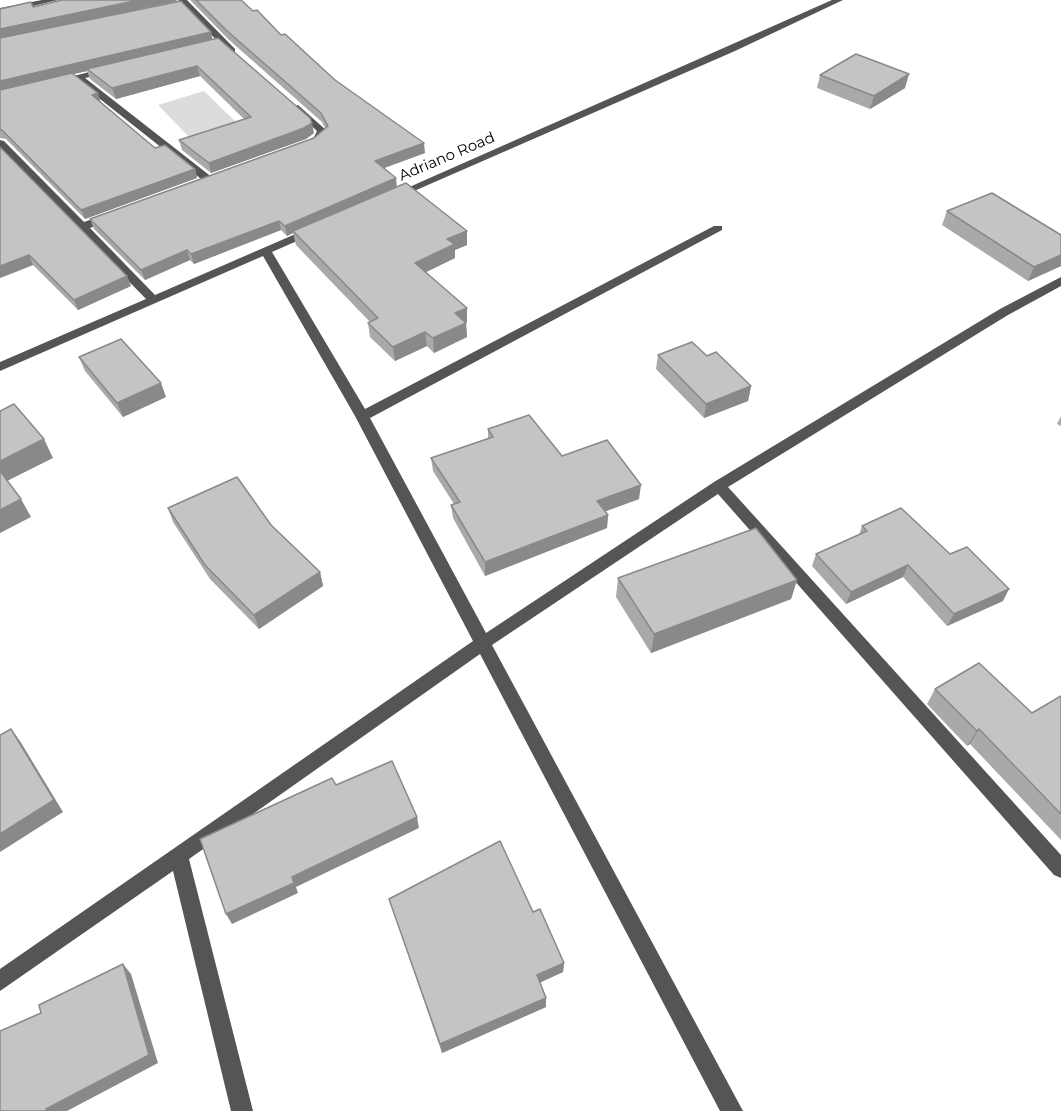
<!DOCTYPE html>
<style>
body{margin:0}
canvas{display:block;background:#fff}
</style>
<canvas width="1061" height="1111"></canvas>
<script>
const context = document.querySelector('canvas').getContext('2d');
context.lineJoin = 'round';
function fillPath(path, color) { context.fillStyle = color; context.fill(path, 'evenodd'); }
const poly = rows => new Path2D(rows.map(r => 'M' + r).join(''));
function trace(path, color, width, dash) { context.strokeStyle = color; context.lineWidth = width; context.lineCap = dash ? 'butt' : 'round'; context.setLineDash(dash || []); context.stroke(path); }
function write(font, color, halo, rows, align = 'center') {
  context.font = font + ' Montserrat,sans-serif'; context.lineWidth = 4.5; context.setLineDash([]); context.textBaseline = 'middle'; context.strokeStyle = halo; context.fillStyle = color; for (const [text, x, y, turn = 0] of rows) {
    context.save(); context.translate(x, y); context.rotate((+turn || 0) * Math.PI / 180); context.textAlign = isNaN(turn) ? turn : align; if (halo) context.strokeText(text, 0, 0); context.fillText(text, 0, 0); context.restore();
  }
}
fillPath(poly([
 [204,91,240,126,193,141,158,105]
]), '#dcdcdc');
fillPath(poly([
 [42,0,58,0,0,14,0,8,42,0],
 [178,0,187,0,235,49,235,53,229,53,178,0],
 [832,0,843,0,735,51,398,198,390,198,389,196,832,0],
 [109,67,112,68,112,72,85,78,213,178,213,182,205,182,76,80,59,84,54,81,109,67],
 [298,105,327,131,322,141,312,146,303,144,314,137,317,131,295,110,295,106,298,105],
 [0,140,4,141,84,222,107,214,115,214,115,218,90,228,155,295,307,229,315,229,315,233,272,252,365,409,714,226,722,226,722,230,370,418,486,633,714,482,1000,309,1061,277,1061,286,1008,315,728,487,1061,855,1061,878,1054,875,718,494,492,645,743,1111,720,1111,480,654,189,859,253,1111,231,1111,173,871,0,991,0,969,473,641,355,416,263,256,0,371,0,362,146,299,0,149,0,140]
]), '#555');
fillPath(poly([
 [62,0,177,0,176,1,211,32,212,40,314,133,306,139,211,173,182,150,179,140,244,119,200,76,116,99,90,79,87,71,73,74,101,103,155,148,195,169,197,178,85,219,6,139,0,138,0,9,33,7],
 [190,0,241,0,253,11,281,35,425,153,384,168,397,187,467,245,455,250,455,258,426,272,467,322,466,323,467,337,434,353,427,346,395,361,370,337,368,323,370,322,296,245,293,233,287,236,281,230,194,264,190,260,145,280,94,229,90,219,314,138,325,128,322,122,228,39],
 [820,75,905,88,870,109,817,88],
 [0,147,127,276,131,286,78,310,33,265,0,278],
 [947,211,1061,235,1061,266,1028,281,942,225],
 [658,355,707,356,751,386,748,401,704,418,656,369],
 [79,357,166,397,123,417,85,371],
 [1061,416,1061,426,1057,424],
 [488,429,562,456,639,499,605,511,608,515,607,528,485,576,453,518,451,505,454,504,433,471,431,458,488,438],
 [168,508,271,525,320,572,323,586,259,629,210,579,173,522],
 [862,526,1003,601,947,626,903,577,846,604,812,566,816,554,859,535],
 [618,578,797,580,791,599,651,653,616,597],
 [935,689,1032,713,1061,696,1061,840,970,744,967,746,927,704],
 [389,899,533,912,564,963,563,972,540,982,546,998,546,1007,442,1053]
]), '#a9a9a9');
fillPath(poly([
 [139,0,177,0,176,1,0,39,0,29],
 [211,32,213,41,87,69,87,71,0,91,0,81],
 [197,66,200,76,116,99,112,88],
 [909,74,905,88,870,109,874,96],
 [98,93,101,103,92,95],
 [312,123,314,133,306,139,211,173,209,163],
 [424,143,425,153,376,171,375,161],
 [195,169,197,178,85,219,81,210],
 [396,178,397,188,293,231,293,233,287,236,285,226],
 [279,221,281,230,194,264,191,254],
 [467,231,467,245,455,250,455,258,416,277,415,263,447,239],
 [187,250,190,260,145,280,141,270],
 [29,255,33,265,0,278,0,266],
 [1061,255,1061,266,1028,281,1034,267],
 [127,276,131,286,78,310,74,300],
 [467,308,467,322,456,328,455,313],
 [466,323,467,337,434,353,433,338],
 [425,332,427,346,395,361,393,347],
 [161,383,166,397,123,417,117,403],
 [751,386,748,401,704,418,706,404],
 [44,439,53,458,5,482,0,474,0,461],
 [641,485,639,499,596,515,597,501],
 [21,499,31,517,0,533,0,510],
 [608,515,607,528,485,576,485,562],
 [908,565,903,577,846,604,851,592],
 [320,572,323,586,259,629,254,615],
 [797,580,791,599,651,653,654,634],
 [1009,589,1003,601,947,626,954,614],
 [11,729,20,741,63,812,0,852,0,834],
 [979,729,970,744,967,746,977,731],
 [417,817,419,828,296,887,298,893,232,924,226,914,292,877],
 [564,963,563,972,537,984,537,975],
 [123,964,131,974,158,1063,67,1111,46,1111,46,1109],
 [546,998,546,1007,442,1053,440,1044]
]), '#898989');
const building = poly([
 [62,0,139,0,0,29,0,9,31,2,33,7,62,0],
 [196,0,241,0,253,11,257,10,281,35,285,34,335,80,424,143,375,161,396,178,285,226,279,221,191,254,187,250,141,270,90,219,314,138,328,126,321,113,226,30,196,0],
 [181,1,211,32,0,81,0,38,181,1],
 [218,38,310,118,312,123,304,128,209,163,179,140,251,117,197,66,112,88,87,69,218,38],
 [856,54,909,74,874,96,820,75,856,54],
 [72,73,98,93,92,95,155,148,165,145,195,169,81,210,2,130,0,130,0,90,72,73],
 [0,147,127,276,74,300,29,255,0,266,0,147],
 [406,183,467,231,447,239,455,244,415,263,467,308,455,313,466,323,433,338,425,332,393,347,368,323,378,318,293,231,406,183],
 [992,193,1061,235,1061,255,1034,267,947,211,992,193],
 [121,339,161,383,117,403,79,357,121,339],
 [692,342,707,356,716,352,751,386,706,404,658,355,692,342],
 [14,404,44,439,0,461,0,411,14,404],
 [529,415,562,456,607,440,641,485,597,501,608,515,485,562,451,505,460,502,431,458,493,437,488,429,529,415],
 [0,471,21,499,0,510,0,471],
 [237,477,271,525,320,572,254,615,205,565,168,508,237,477],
 [901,508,950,554,967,547,1009,589,954,614,908,565,851,592,816,554,867,531,862,526,901,508],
 [756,528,797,580,654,634,618,578,756,528],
 [979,663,1032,713,1061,696,1061,814,979,729,977,731,935,689,979,663],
 [11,729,54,800,0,834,0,735,11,729],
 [392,761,417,817,292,877,294,883,226,914,200,839,332,778,336,785,392,761],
 [500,841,533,912,540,909,564,963,537,975,546,998,440,1044,389,899,500,841],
 [123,964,149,1055,46,1109,46,1111,0,1111,0,1031,41,1013,39,1005,123,964]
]);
fillPath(building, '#c4c4c4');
trace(building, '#898989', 1.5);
write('15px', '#000', '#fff', [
 ["Adriano Road",447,157,-23]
]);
</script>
